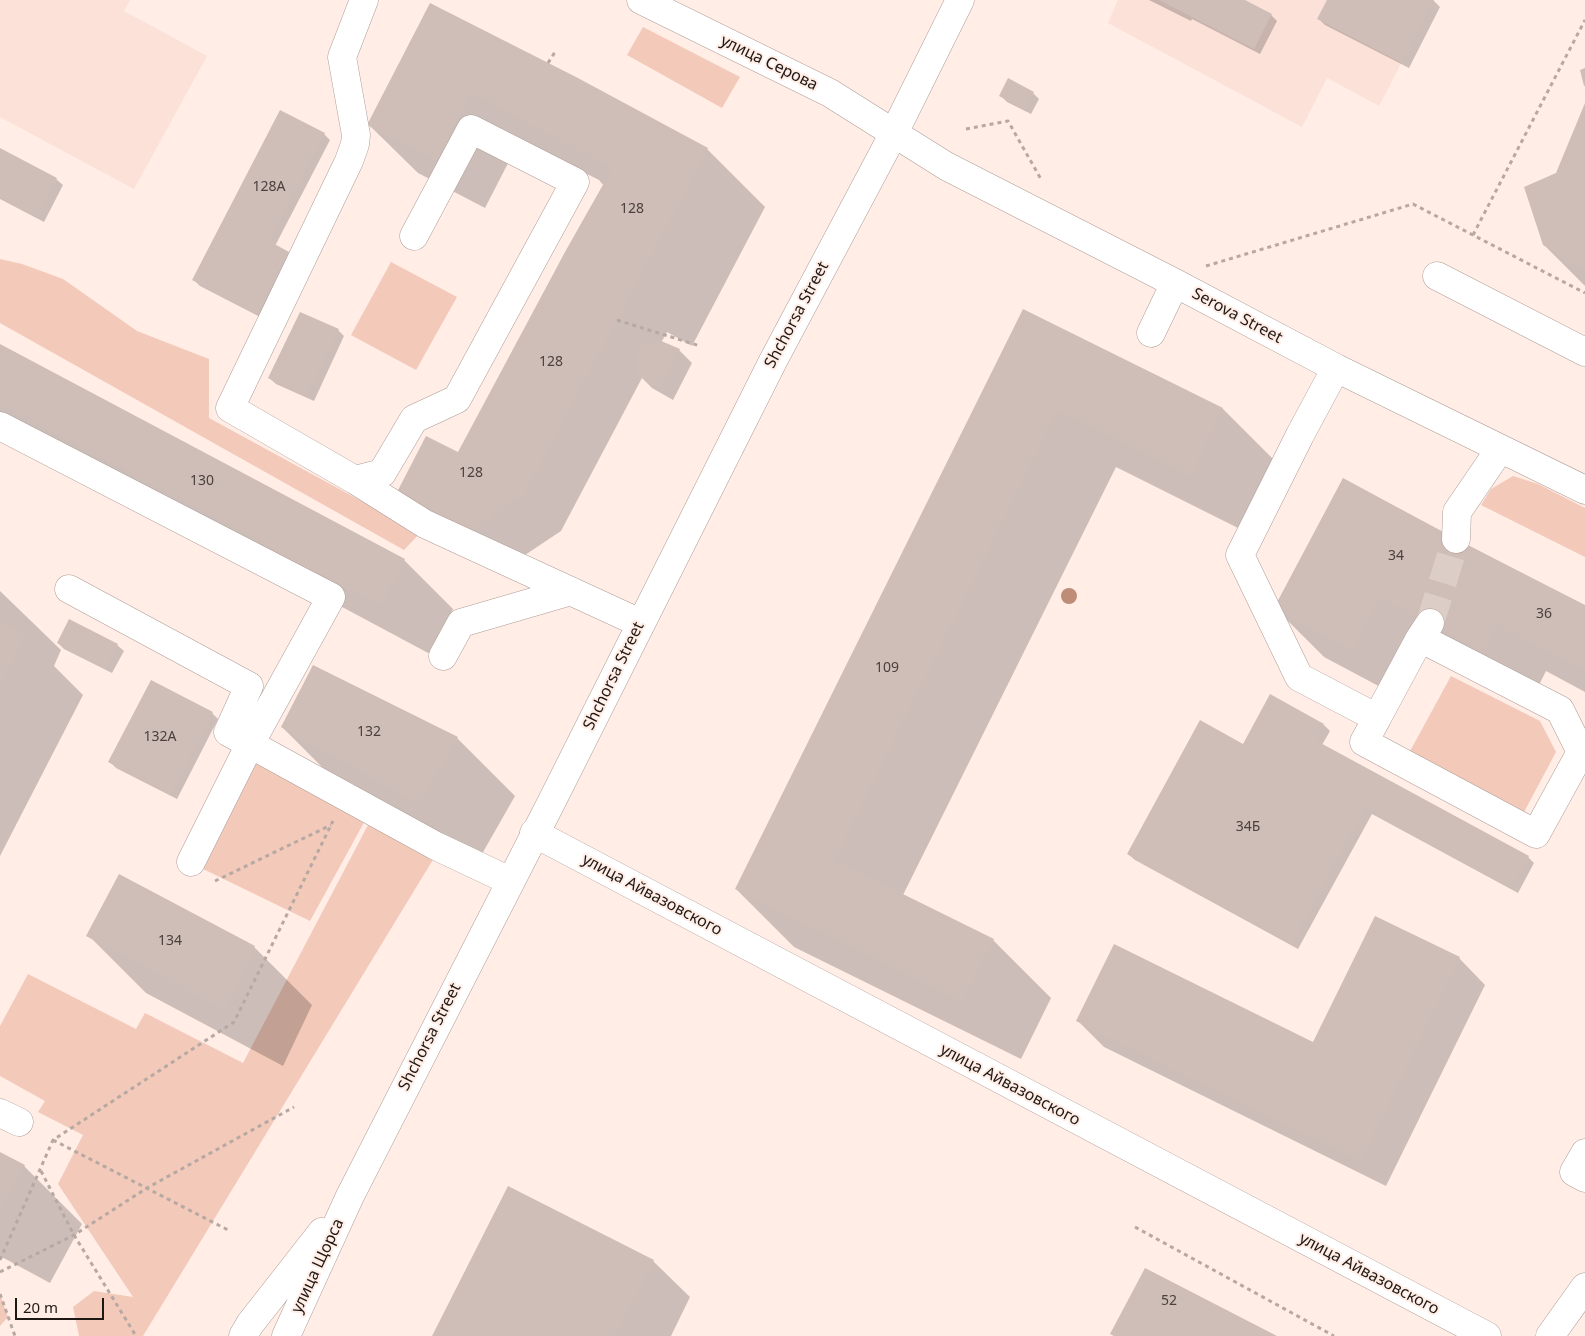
<!DOCTYPE html>
<meta charset="utf-8">
<style>
body{margin:0}
#map{position:relative;width:1585px;height:1336px;overflow:hidden;background:#ffede6;font-family:"Noto Sans",sans-serif}
canvas{display:block}
.scale{position:absolute;left:15px;top:1298px;width:89px;height:22px;box-sizing:border-box;border:2px solid #1e1815;border-top:0;padding-left:6px;font-size:15px;line-height:18px;white-space:nowrap;color:#1e1815;-webkit-text-stroke:4px #ffede6;paint-order:stroke}
</style>
<div id="map">
<canvas width="1585" height="1336"></canvas>
<div class="scale">20 m</div>
</div>
<script>
const context = document.querySelector('canvas').getContext('2d');
context.lineJoin = 'round';
function fillPath(path, color) { context.fillStyle = color; context.fill(path, 'evenodd'); }
const poly = rows => new Path2D(rows.map(r => 'M' + r).join(''));
function trace(path, color, width, dash) { context.strokeStyle = color; context.lineWidth = width; context.lineCap = dash ? 'butt' : 'round'; context.setLineDash(dash || []); context.stroke(path); }
function write(font, color, halo, rows, align = 'center') {
  context.font = font + ' "Noto Sans",sans-serif'; context.lineWidth = 4; context.setLineDash([]); context.textBaseline = 'middle'; context.strokeStyle = halo; context.fillStyle = color; for (const [text, x, y, turn = 0] of rows) {
    context.save(); context.translate(x, y); context.rotate((+turn || 0) * Math.PI / 180); context.textAlign = isNaN(turn) ? turn : align; if (halo) context.strokeText(text, 0, 0); context.fillText(text, 0, 0); context.restore();
  }
}
fillPath(poly([
 [0,0,130,0,124,11,207,56,134,189,0,117],
 [1118,0,1434,0,1379,106,1327,78,1302,127,1108,23]
]), '#fbe1d7');
fillPath(poly([
 [643,27,740,77,722,108,627,55],
 [0,259,22,264,63,279,137,331,209,359,209,418,420,533,404,550,0,323],
 [391,262,457,297,416,370,351,335],
 [1513,476,1538,484,1585,508,1585,557,1481,505,1491,489],
 [1451,676,1540,721,1556,752,1523,814,1409,753],
 [252,753,367,817,310,921,197,866],
 [368,825,434,858,143,1336,79,1336,73,1307,94,1291,133,1297,58,1184,83,1135,38,1112,45,1101,0,1076,0,1026,28,974,136,1029,145,1013,243,1063],
 [0,1294,8,1317,0,1326]
]), '#f3c9ba');
fillPath(poly([
 [1149,0,1243,0,1271,15,1277,21,1260,54,1192,19,1191,21],
 [1329,0,1433,0,1440,7,1409,68,1325,25,1319,19],
 [430,4,575,78,707,149,765,207,692,346,667,332,661,343,679,350,692,363,673,400,652,388,642,378,561,531,504,569,433,533,459,454,604,186,599,180,520,140,485,208,418,173,369,125],
 [1033,93,1039,99,1031,114,1007,102,1001,96],
 [1585,107,1585,286,1544,245,1557,174],
 [324,134,330,140,275,246,288,253,294,259,264,319,200,286,194,280],
 [0,149,56,179,63,185,44,222,0,199],
 [1024,311,1223,409,1281,467,1248,533,1116,467,903,895,993,940,1051,998,1021,1059,794,947,736,889],
 [338,330,344,336,314,401,276,384,269,378],
 [0,345,404,560,453,609,430,654,0,424],
 [1343,479,1585,607,1585,692,1546,671,1532,699,1429,645,1401,698,1324,657,1275,608],
 [0,591,61,650,54,666,83,695,0,856],
 [58,643,117,645,124,651,112,673,64,649],
 [212,713,218,719,177,799,116,768,110,762],
 [1324,725,1330,731,1322,745,1528,857,1534,863,1518,893,1372,814,1298,949,1135,860,1128,854,1244,746],
 [282,727,457,738,515,796,478,861,340,785],
 [1376,917,1459,958,1485,985,1386,1186,1104,1047,1078,1021,1314,1044],
 [88,935,254,947,312,1005,283,1066,146,993],
 [0,1153,24,1166,82,1224,50,1283,0,1256],
 [653,1261,690,1297,671,1336,433,1336]
]), '#0003');
fillPath(poly([
 [1159,0,1245,0,1272,14,1254,49],
 [1327,0,1434,0,1402,63,1317,19],
 [430,3,576,77,708,148,524,494,466,533,395,496,426,436,458,452,565,252,613,167,471,92,436,160,367,125],
 [1585,68,1585,86,1584,86,1580,70],
 [1008,78,1034,92,1025,109,999,96],
 [1585,103,1585,270,1543,245,1524,187,1556,173],
 [280,110,325,133,269,241,289,252,257,314,192,280],
 [0,148,57,178,37,216,0,197],
 [1023,309,1223,408,1190,476,1058,410,834,860,994,939,962,1002,735,889],
 [300,312,339,329,307,395,268,378],
 [659,340,680,349,659,388,638,375,636,361,640,347],
 [0,344,405,559,381,606,0,403],
 [1343,478,1456,539,1585,605,1585,670,1497,624,1483,651,1380,597,1352,650,1274,608],
 [69,619,118,644,106,668,57,643],
 [0,623,25,636,0,686],
 [313,665,458,737,419,804,281,727],
 [151,680,213,712,171,794,108,762],
 [1270,694,1324,724,1315,740,1529,856,1511,888,1365,808,1292,943,1127,854,1200,720,1243,744],
 [119,874,255,946,225,1009,86,936],
 [1375,916,1460,957,1360,1161,1076,1021,1114,944,1313,1042],
 [0,1152,25,1165,0,1211],
 [508,1186,654,1260,615,1336,432,1336],
 [1145,1268,1277,1336,1114,1336,1110,1334]
]), '#cfbdb7');
trace(poly([
 [1430,623,1456,539]
]), '#ddcdc7', 28, [28, 14]);
const minor = poly([
 [364,0,342,57,356,135,355,144,349,161,230,408,355,480,382,473,414,419,457,399,575,182,471,129,414,236],
 [641,0,830,93,946,166,1175,283,1336,368,1585,490],
 [1437,276,1585,352],
 [1151,333,1175,283],
 [1336,368,1300,435,1240,555,1299,677,1377,718,1364,742,1536,834,1581,752,1560,710,1420,638,1430,623],
 [0,426,331,597,250,744,436,846,510,881],
 [355,480,425,524,640,623],
 [1456,539,1457,512,1500,449],
 [69,589,249,686,228,732,250,744,191,862],
 [443,656,461,623,571,591],
 [1377,718,1420,638],
 [534,833,1487,1336],
 [0,1113,19,1122],
 [1585,1153,1574,1172,1585,1178],
 [1550,1336,1585,1287]
]);
const major = poly([
 [243,1336,250,1324,322,1232],
 [286,1336,350,1196,553,799,773,361,894,133,960,0]
]);
trace(minor, '#ae9d96', 29);
trace(major, '#ae9d96', 29);
trace(poly([
 [548,63,555,52],
 [966,129,1008,121,1042,181],
 [1473,235,1585,20],
 [1206,266,1413,204,1585,293],
 [617,320,700,346],
 [215,881,331,825],
 [53,1140,230,1231],
 [41,1171,74,1235,136,1336],
 [1135,1227,1334,1336],
 [0,1260,53,1140,234,1022,333,821],
 [0,1272,74,1235,147,1188,294,1107],
 [0,1294,15,1336]
]), '#b6a8a2', 3, [4, 4]);
trace(minor, '#fff', 28);
trace(major, '#fff', 28);
context.fillStyle = '#be8c77';
for (const [x, y] of [
 [1069,596]
]) { context.beginPath(); context.arc(x, y, 8, 0, 2 * Math.PI); context.fill(); }
write('14px', '#4a413e', null, [
 ["128А",269,187],
 ["128",632,209],
 ["128",551,362],
 ["128",471,473],
 ["130",202,481],
 ["34",1396,556],
 ["36",1544,614],
 ["109",887,668],
 ["132",369,732],
 ["132А",160,737],
 ["34Б",1248,827],
 ["134",170,941],
 ["52",1169,1301]
]);
write('16px', '#1e1815', '#ffede6', [
 ["улица Серова",769,63,26],
 ["Shchorsa Street",797,315,-62],
 ["Serova Street",1237,316,28],
 ["Shchorsa Street",614,676,-64],
 ["улица Айвазовского",652,895,28],
 ["Shchorsa Street",430,1037,-63],
 ["улица Айвазовского",1010,1085,28],
 ["улица Щорса",318,1266,-65],
 ["улица Айвазовского",1369,1274,28]
]);
</script>
